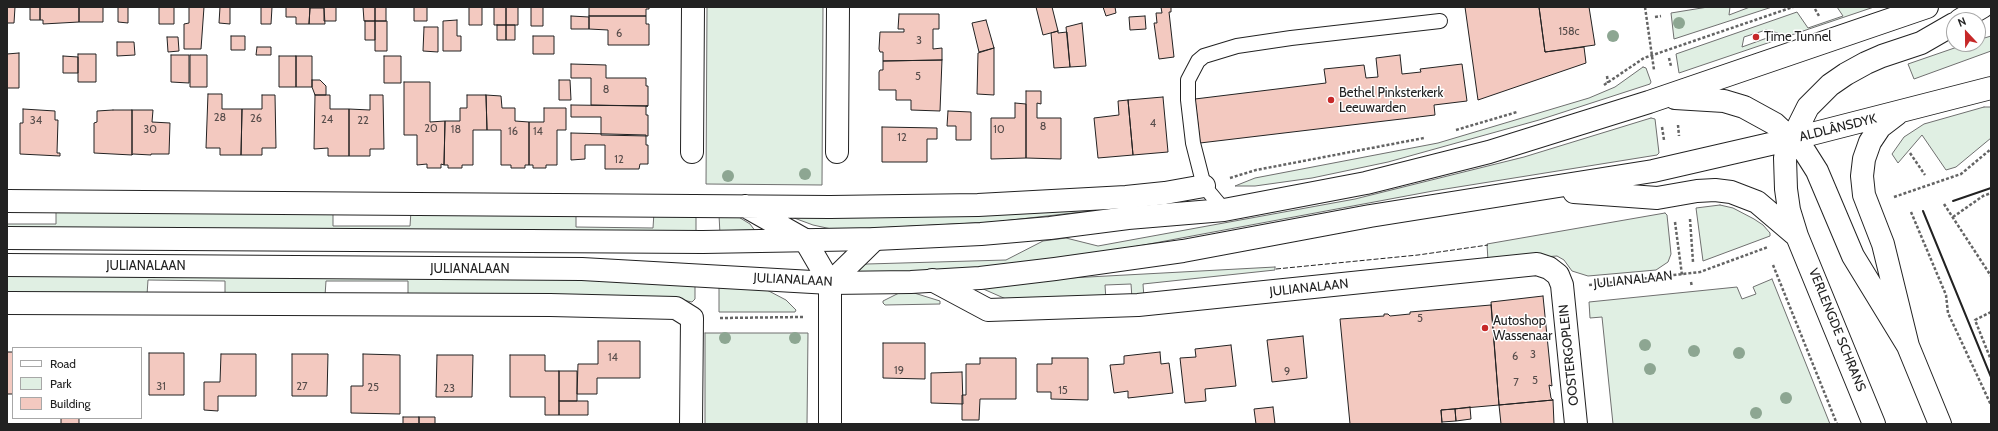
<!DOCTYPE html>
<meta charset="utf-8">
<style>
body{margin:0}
#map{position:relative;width:1998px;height:431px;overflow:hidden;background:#fff;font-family:Cabin,sans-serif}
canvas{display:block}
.frame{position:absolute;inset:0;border:8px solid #222;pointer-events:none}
.legend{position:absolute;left:12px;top:347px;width:130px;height:72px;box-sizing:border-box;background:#fff;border:1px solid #a7a7a7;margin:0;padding:5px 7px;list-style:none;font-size:12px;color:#222}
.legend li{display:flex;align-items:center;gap:8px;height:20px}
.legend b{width:20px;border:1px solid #a7a7a7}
.north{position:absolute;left:1946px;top:12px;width:40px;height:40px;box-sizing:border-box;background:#fff;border:1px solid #a7a7a7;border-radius:50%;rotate:338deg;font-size:11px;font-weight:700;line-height:16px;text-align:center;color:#222}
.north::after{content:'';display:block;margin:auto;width:14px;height:18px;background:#c62828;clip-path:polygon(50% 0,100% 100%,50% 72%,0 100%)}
</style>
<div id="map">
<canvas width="1998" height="431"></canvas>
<div class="frame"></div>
<ul class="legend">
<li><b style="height:5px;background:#fff"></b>Road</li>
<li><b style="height:11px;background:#e0efe3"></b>Park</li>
<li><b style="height:11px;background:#f3c9c0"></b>Building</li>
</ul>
<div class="north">N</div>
</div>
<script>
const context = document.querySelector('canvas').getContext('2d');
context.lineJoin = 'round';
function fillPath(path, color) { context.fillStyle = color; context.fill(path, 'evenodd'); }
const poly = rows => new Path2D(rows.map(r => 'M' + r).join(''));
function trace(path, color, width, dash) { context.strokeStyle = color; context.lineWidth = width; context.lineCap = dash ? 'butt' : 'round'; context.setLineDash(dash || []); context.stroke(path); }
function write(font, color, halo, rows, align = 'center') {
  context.font = font + ' Cabin,sans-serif'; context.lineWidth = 3; context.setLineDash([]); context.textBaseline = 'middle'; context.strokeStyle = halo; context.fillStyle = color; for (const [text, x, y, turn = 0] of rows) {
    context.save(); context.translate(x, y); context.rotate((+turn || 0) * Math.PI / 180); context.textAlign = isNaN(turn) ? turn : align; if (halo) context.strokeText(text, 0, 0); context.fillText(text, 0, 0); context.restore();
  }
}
const green = poly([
 [707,7,823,7,822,185,706,184,707,7],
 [1708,7,1730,7,1729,15,1750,7,1772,7,1674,39,1671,13,1708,7],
 [1837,7,1874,7,1679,73,1676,54,1797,12,1808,28,1843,16,1837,7],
 [1766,30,1778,33,1778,34,1742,47,1744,37,1766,30],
 [1991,36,1991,51,1914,79,1908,64,1966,44,1978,44,1978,40,1991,36],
 [1643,67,1646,68,1651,82,1650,84,1539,120,1388,162,1312,178,1255,186,1235,186,1255,178,1438,143,1589,98,1615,87,1643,67],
 [1984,107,1991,107,1991,138,1956,167,1946,170,1922,135,1898,163,1892,154,1904,137,1924,124,1984,107],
 [1651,118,1655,119,1659,153,1657,155,1433,191,1101,253,1033,262,931,272,853,272,855,267,867,264,1006,260,1043,241,1066,238,1098,246,1355,199,1524,157,1651,118],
 [1143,205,994,222,836,230,813,225,786,215,1143,205],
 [1720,205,1733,208,1754,219,1763,225,1770,233,1770,236,1703,261,1696,208,1720,205],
 [56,210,333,211,333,226,410,226,411,211,576,212,576,227,653,228,654,212,696,215,696,231,7,228,7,224,56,224,56,210],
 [1665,213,1667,215,1671,254,1668,262,1656,270,1588,276,1572,271,1564,260,1557,256,1488,261,1487,244,1665,213],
 [719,215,737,216,750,224,756,232,720,234,719,215],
 [1275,267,1275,270,1143,284,1144,298,1132,299,1131,284,1105,285,1106,300,1006,299,981,288,1051,279,1275,267],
 [7,276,564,279,695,285,695,299,692,302,678,299,408,296,408,281,326,281,325,296,225,295,225,281,148,280,147,295,7,294,7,276],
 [1772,279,1830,424,1613,424,1602,317,1590,318,1589,302,1737,287,1742,299,1756,294,1753,287,1772,279],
 [719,285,765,289,786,300,796,310,795,312,719,312,719,285],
 [911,292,940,301,940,304,885,305,883,303,883,301,899,293,911,292],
 [705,333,808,333,807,424,705,424,705,333]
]);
fillPath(green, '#e0efe3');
trace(green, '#6f6f6f', 1);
const building = poly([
 [7,7,15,7,14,23,7,23,7,7],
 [30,7,40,7,40,20,30,20,30,7],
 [40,7,79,7,79,22,43,24,43,20,40,20,40,7],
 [79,7,103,7,103,22,79,22,79,7],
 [118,7,128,7,128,23,118,22,118,7],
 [159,7,174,7,174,24,159,24,159,7],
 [189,7,204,7,201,49,184,49,184,24,189,23,189,7],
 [220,7,230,7,230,24,219,23,220,7],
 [261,7,272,7,271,24,261,24,261,7],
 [286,7,310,7,309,24,296,24,296,17,286,17,286,7],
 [336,7,336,21,324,21,324,7,336,7],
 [363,7,375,7,375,21,364,21,363,7],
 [375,7,386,7,386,21,375,21,375,7],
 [414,7,427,7,427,21,414,21,414,7],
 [469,7,482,7,482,25,469,25,469,7],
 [494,7,506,7,506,25,494,25,494,7],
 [506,7,518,7,518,25,506,25,506,7],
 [531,7,543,7,543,26,531,26,531,7],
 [589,7,649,7,649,9,646,9,646,16,589,16,589,7],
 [1036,7,1052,7,1058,31,1043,35,1036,7],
 [1103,7,1115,7,1116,13,1106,16,1103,7],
 [1161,7,1171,7,1171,12,1169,12,1174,57,1159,59,1154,23,1157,23,1156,13,1162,13,1161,7],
 [1465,7,1539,7,1545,52,1584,47,1586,63,1478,100,1465,7],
 [1539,7,1589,7,1595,45,1545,52,1539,7],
 [310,8,324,8,325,24,309,24,310,8],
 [899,14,939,14,939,29,933,29,933,49,942,48,942,60,883,61,883,52,880,52,879,49,880,32,904,32,904,29,898,29,899,14],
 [571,16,589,17,589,29,571,29,571,16],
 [589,16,646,16,646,24,649,24,649,45,608,45,608,30,589,29,589,16],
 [1145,16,1146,29,1130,30,1129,17,1145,16],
 [457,20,457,36,461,36,461,51,443,51,443,21,457,20],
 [986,20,994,48,979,52,972,23,986,20],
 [365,21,375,21,375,40,365,40,365,21],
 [375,21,387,21,387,51,375,51,375,21],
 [1082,23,1086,66,1070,67,1066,27,1082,23],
 [497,25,506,25,506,40,497,40,497,25],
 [506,25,515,25,515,40,506,40,506,25],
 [424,27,438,27,438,52,423,51,424,27],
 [1058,31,1058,33,1067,32,1070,67,1054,68,1051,33,1058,31],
 [231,36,245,36,245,50,231,50,231,36],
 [533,36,554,36,554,54,533,54,533,36],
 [167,37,178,37,179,51,168,52,167,37],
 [117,42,134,42,135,55,117,56,117,42],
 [257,47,271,47,271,55,256,55,257,47],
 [994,48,994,95,977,94,978,53,994,48],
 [19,53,19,88,7,88,7,54,19,53],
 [78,54,96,54,96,82,78,82,78,54],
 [171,55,189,55,189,83,171,82,171,55],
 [190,55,207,55,207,87,190,87,190,55],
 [1400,55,1402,74,1421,72,1420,69,1462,64,1467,101,1434,105,1435,115,1200,143,1195,99,1326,83,1324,69,1364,65,1366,78,1378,77,1376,58,1400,55],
 [63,56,78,57,78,73,63,73,63,56],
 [279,56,296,56,296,87,279,87,279,56],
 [296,56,312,56,312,87,296,87,296,56],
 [384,56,401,56,401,83,384,83,384,56],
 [942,60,940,111,911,110,911,100,896,100,896,90,879,90,879,72,880,70,883,70,883,61,942,60],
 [571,64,606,65,606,78,646,78,646,86,648,86,648,106,591,105,591,78,571,78,571,64],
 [312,80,320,80,326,86,326,95,315,95,312,87,312,80],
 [559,80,570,80,571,100,559,100,559,80],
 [404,82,430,82,430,122,445,121,444,165,441,164,441,168,427,168,427,164,417,165,417,135,404,135,404,82],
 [1026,91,1041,91,1041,104,1037,103,1037,118,1061,118,1061,159,1026,158,1026,91],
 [208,94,222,94,222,109,242,109,241,155,220,155,220,148,206,148,208,94],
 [262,95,275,95,276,148,262,148,262,155,241,155,242,109,262,109,262,95],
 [315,95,330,95,330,109,349,109,349,156,328,156,328,148,314,149,315,95],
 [370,95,383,95,384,149,370,149,370,156,349,156,349,109,370,110,370,95],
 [467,95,486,95,487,130,473,130,473,165,462,165,462,168,448,168,448,165,444,165,445,121,460,121,460,108,467,108,467,95],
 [486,95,501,96,502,108,515,108,515,121,529,122,529,165,525,165,525,168,511,168,511,165,501,165,501,130,487,130,486,95],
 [1163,97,1168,152,1133,155,1128,100,1163,97],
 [1128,100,1133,155,1098,158,1094,118,1119,115,1118,101,1128,100],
 [1015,103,1026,104,1026,158,991,159,991,118,1015,118,1015,103],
 [571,105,648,106,646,106,646,115,648,115,648,136,601,135,601,117,571,117,571,105],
 [544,108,566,108,566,130,557,130,557,165,546,165,546,168,533,168,533,165,529,165,529,122,544,122,544,108],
 [23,109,55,111,55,120,58,120,57,153,60,153,60,156,20,154,20,123,23,123,23,109],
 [113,110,132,110,132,155,94,153,94,123,97,122,97,111,113,110],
 [132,110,153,110,152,122,170,123,169,154,151,154,151,155,133,154,132,155,132,110],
 [948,111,971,112,971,140,956,140,956,126,947,126,948,111],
 [882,127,937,128,937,139,927,139,927,162,882,162,882,127],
 [571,133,646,135,646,145,648,145,648,164,640,164,639,169,605,169,605,145,585,145,585,159,571,160,571,133],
 [1543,296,1552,386,1549,385,1551,398,1553,400,1499,405,1491,302,1543,296],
 [1491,305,1499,405,1441,410,1442,424,1350,424,1340,319,1384,316,1384,314,1388,314,1390,316,1410,314,1410,312,1491,305],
 [1303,336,1307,378,1272,382,1267,340,1303,336],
 [598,341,640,341,640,378,597,378,597,394,577,394,578,364,598,364,598,341],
 [883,343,925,343,925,379,883,378,883,343],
 [1231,345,1236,386,1205,389,1206,401,1185,403,1180,358,1196,357,1195,349,1231,345],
 [7,352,13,352,13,394,7,394,7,352],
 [1160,352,1161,364,1169,363,1173,393,1128,398,1128,391,1114,393,1110,365,1124,364,1124,356,1160,352],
 [149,353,184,353,184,395,149,395,149,353],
 [221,354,256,354,256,396,218,396,218,411,204,410,204,382,220,382,221,354],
 [292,354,328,354,327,396,292,396,292,354],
 [363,354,400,355,400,414,351,413,351,386,363,386,363,354],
 [437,355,473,355,472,397,436,397,437,355],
 [510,355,545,355,545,371,559,371,559,415,545,415,545,397,510,397,510,355],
 [980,358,1016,358,1016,399,980,399,979,420,962,420,962,395,966,395,966,364,980,364,980,358],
 [1052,358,1088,358,1088,400,1051,399,1051,392,1037,392,1037,364,1052,364,1052,358],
 [559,371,577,371,577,401,559,401,559,371],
 [962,372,963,404,931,403,931,373,962,372],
 [1553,400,1554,424,1501,424,1499,405,1553,400],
 [559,401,588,401,588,415,559,415,559,401],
 [1273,407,1275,424,1256,424,1254,409,1273,407],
 [1470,407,1471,419,1456,421,1455,409,1470,407],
 [1455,409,1456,421,1442,422,1441,410,1455,409],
 [403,417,419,417,419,424,403,424,403,417],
 [419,417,435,417,435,424,419,424,419,417],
 [61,418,79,418,79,424,61,424,61,418]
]);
fillPath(building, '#f3c9c0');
trace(building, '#222', 1);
const service = poly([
 [1224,210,1204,186,1193,143,1188,100,1188,80,1198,61,1204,56,1237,46,1291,38,1440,21]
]);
const minor = poly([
 [692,152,693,7],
 [837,152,838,7],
 [7,201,830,207,978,205,1126,197,1165,193,1204,186],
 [745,206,805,240],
 [932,280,988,310,1138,305,1537,264,1549,268,1558,275,1562,285,1576,424],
 [7,303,550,305,676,308,692,318,691,424]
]);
const tertiary = poly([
 [805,240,830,283,830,424],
 [830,283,875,239]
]);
const primary = poly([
 [1960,20,1982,7],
 [1675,98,1724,101,1744,107,1775,124,1805,152,1817,171,1853,256,1908,346],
 [1897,114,1880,127,1870,142,1864,159,1862,176,1864,195,1883,244,1908,346,1940,424],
 [1574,192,1657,198,1697,191,1715,190,1731,192,1757,202,1797,236],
 [7,238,703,242,875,239,981,234,1050,228,1128,218,1224,210,1366,183,1489,152,1649,102,1927,7],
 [7,265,582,269,830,283,911,282,980,278,1055,269,1183,251,1370,216,1653,171,1792,139,1991,88],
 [1874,424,1797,236,1789,210,1786,189,1785,158,1792,139,1808,107,1830,85,1846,74,1866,63,1882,56,1921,43,1954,24]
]);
trace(service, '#222', 16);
trace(minor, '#222', 24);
trace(tertiary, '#222', 24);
trace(primary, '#222', 24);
trace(poly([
 [1645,7,1654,70],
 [1815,9,1819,16],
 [1655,17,1661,16],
 [1669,58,1671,66],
 [1607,76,1608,83],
 [1604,85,1644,58,1793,7],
 [1678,125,1679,136],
 [1662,127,1664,140],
 [1456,130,1517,112],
 [1910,153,1925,175],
 [1230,178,1256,170,1424,138],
 [1894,197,1961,174,1991,149],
 [1944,204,1991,276],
 [1911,212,1946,295,1948,313,1991,405],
 [1953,217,1983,196,1991,193],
 [1690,219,1693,262],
 [1675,222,1682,275],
 [1773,265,1837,424],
 [1691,282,1692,287],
 [1589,285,1700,272,1768,247],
 [1991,312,1975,320,1991,360],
 [720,318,803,317]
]), '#646464', 2.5, [3, 2]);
trace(service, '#fff', 14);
trace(minor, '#fff', 22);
trace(tertiary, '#fff', 22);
trace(primary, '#fff', 22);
trace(poly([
 [1276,269,1418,255,1488,245]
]), '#222', 1, [5, 2]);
trace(poly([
 [1953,201,1991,188],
 [1923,211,1991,377]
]), '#222', 2);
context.fillStyle = '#8da692';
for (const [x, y] of [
 [1679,23],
 [1613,36],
 [805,174],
 [728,176],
 [725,338],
 [795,338],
 [1645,345],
 [1694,351],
 [1739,353],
 [1650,369],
 [1786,398],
 [1756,413]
]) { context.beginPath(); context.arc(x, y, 6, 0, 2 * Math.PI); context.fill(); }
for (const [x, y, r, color] of [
 [1756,37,4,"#c62828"],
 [1331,100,4,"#c62828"],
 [1485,328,4,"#c62828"]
]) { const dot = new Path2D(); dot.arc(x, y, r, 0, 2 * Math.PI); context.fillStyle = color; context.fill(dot); trace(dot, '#fff', 1.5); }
write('11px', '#564c4a', null, [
 ["158c",1569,32],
 ["6",619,34],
 ["3",919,41],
 ["5",918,77],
 ["8",606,90],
 ["28",220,118],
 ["26",256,119],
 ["24",327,120],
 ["34",36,121],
 ["22",363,121],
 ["4",1153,124],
 ["8",1043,127],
 ["20",431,129],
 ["30",150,130],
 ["18",456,130],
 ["10",999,130],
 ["16",513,132],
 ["14",538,132],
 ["12",902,138],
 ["12",619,160],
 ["5",1420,319],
 ["3",1533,355],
 ["6",1515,357],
 ["14",613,358],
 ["19",899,371],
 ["9",1287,372],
 ["5",1535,381],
 ["7",1516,383],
 ["31",161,387],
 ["27",302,387],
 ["25",373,388],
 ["23",449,389],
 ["15",1063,391]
]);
write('13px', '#222', '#fff', [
 ["Time Tunnel",1764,37],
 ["Bethel Pinksterkerk",1339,93],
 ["Leeuwarden",1339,108],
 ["Autoshop",1493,321],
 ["Wassenaar",1493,336]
], 'left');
write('13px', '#222', '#fff', [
 ["ALDLÂNSDYK",1838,128,-14],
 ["JULIANALAAN",146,266],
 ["JULIANALAAN",470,269],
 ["JULIANALAAN",793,280,3],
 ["JULIANALAAN",1633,280,-6],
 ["JULIANALAAN",1309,288,-6],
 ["VERLENGDE SCHRANS",1837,330,68],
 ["OOSTERGOPLEIN",1569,355,-96]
]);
</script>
